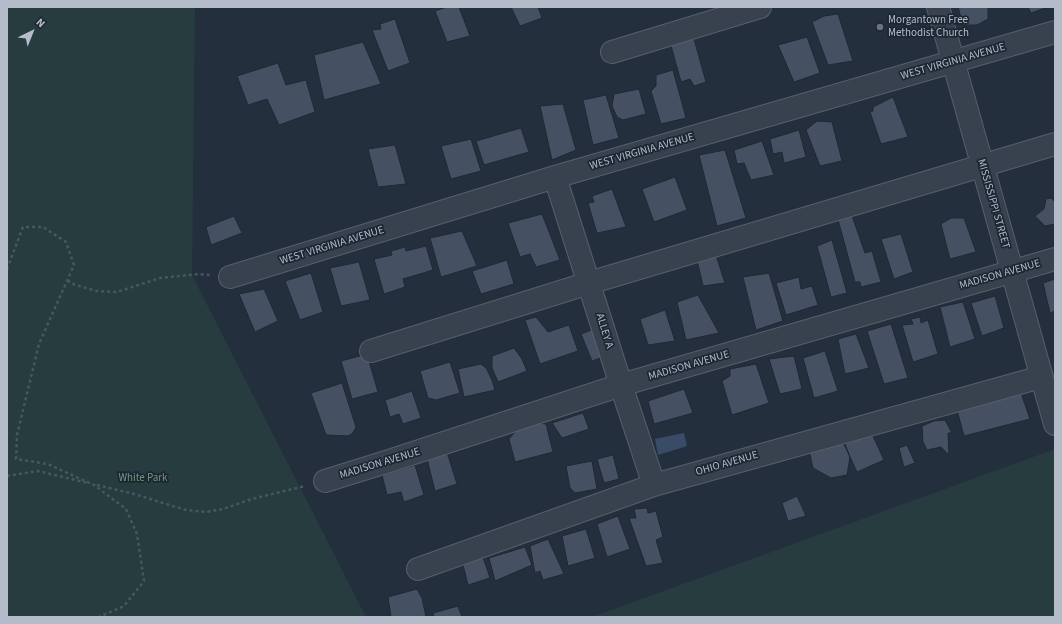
<!DOCTYPE html>
<style>
body{margin:0}
#map{position:relative;width:1062px;height:624px;overflow:hidden;background:#242f3e;font-family:"Source Sans 3",sans-serif}
canvas{display:block}
.frame{position:absolute;inset:0;border:8px solid #b4bcc9;pointer-events:none}
.north{position:absolute;left:12px;top:12px;width:40px;height:40px;-webkit-text-stroke:3px #1d2633;paint-order:stroke;rotate:43deg;font-size:11px;font-weight:700;line-height:16px;text-align:center;color:#b4bcc9}
.north::after{content:'';display:block;margin:auto;width:14px;height:18px;background:#b4bcc9;clip-path:polygon(50% 0,100% 100%,50% 72%,0 100%)}
</style>
<div id="map">
<canvas width="1062" height="624"></canvas>
<div class="frame"></div>
<div class="north">N</div>
</div>
<script>
const context = document.querySelector('canvas').getContext('2d');
context.lineJoin = 'round';
function fillPath(path, color) { context.fillStyle = color; context.fill(path, 'evenodd'); }
const poly = rows => new Path2D(rows.map(r => 'M' + r).join(''));
function trace(path, color, width, dash) { context.strokeStyle = color; context.lineWidth = width; context.lineCap = dash ? 'butt' : 'round'; context.setLineDash(dash || []); context.stroke(path); }
function write(font, color, halo, rows, align = 'center') {
  context.font = font + ' "Source Sans 3",sans-serif'; context.lineWidth = 3.5; context.setLineDash([]); context.textBaseline = 'middle'; context.strokeStyle = halo; context.fillStyle = color; for (const [text, x, y, turn = 0] of rows) {
    context.save(); context.translate(x, y); context.rotate((+turn || 0) * Math.PI / 180); context.textAlign = isNaN(turn) ? turn : align; if (halo) context.strokeText(text, 0, 0); context.fillText(text, 0, 0); context.restore();
  }
}
fillPath(poly([
 [10,7,195,7,192,275,366,617,7,617,7,11],
 [1055,449,1055,617,592,617,898,506]
]), '#263c3f');
fillPath(poly([
 [684,433,687,446,658,455,655,439]
]), '#394c67');
const building = poly([
 [447,7,459,7,470,36,447,42,435,11,447,7],
 [511,7,538,7,542,18,520,26,511,7],
 [958,7,988,7,988,19,977,25,963,25,958,7],
 [1028,7,1048,7,1031,13,1028,7],
 [838,14,853,61,828,65,812,22,824,16,838,14],
 [395,19,410,63,388,71,372,30,381,29,380,24,395,19],
 [807,37,820,73,794,82,778,45,807,37],
 [694,39,706,82,694,86,690,79,681,82,670,42,694,39],
 [363,42,381,84,324,100,314,55,363,42],
 [278,63,286,85,306,80,315,112,279,125,267,99,248,105,237,76,278,63],
 [673,70,686,118,661,124,651,91,656,86,656,75,673,70],
 [639,89,646,114,623,120,617,117,612,106,614,94,639,89],
 [606,95,619,138,593,145,583,100,606,95],
 [893,97,908,137,881,144,870,112,873,111,873,107,893,97],
 [563,104,576,150,552,160,540,106,563,104],
 [817,121,832,122,842,161,820,166,806,130,817,121],
 [521,128,529,152,484,165,476,141,521,128],
 [799,130,806,157,784,163,782,152,773,154,770,139,799,130],
 [471,139,481,171,451,179,441,146,471,139],
 [762,141,774,175,751,180,744,163,737,164,734,150,762,141],
 [395,145,406,184,378,187,368,149,395,145],
 [725,150,746,218,717,226,699,155,725,150],
 [675,177,687,210,654,222,642,189,675,177],
 [612,189,626,227,597,233,588,203,594,202,592,196,612,189],
 [1051,198,1055,202,1055,224,1045,226,1035,216,1044,209,1046,199,1051,198],
 [851,213,865,253,872,251,881,282,861,287,860,282,855,282,837,216,851,213],
 [542,214,560,260,536,267,530,254,520,257,508,223,542,214],
 [234,216,242,233,211,245,206,227,234,216],
 [951,218,964,218,976,252,950,259,941,224,951,218],
 [462,231,477,266,441,277,430,238,462,231],
 [901,234,913,272,894,279,881,239,901,234],
 [832,240,847,293,831,297,817,246,832,240],
 [426,246,433,270,403,279,405,287,384,294,374,259,392,255,391,251,405,247,406,251,426,246],
 [715,252,725,283,703,286,696,256,715,252],
 [507,260,514,284,481,294,472,271,507,260],
 [359,262,370,300,341,306,330,268,359,262],
 [311,273,323,312,300,320,285,281,311,273],
 [769,273,783,321,756,330,743,277,769,273],
 [799,277,801,289,812,286,818,305,786,315,776,283,799,277],
 [1055,279,1055,311,1050,313,1043,283,1055,279],
 [264,289,278,321,255,332,239,294,264,289],
 [698,295,719,333,686,340,677,302,698,295],
 [995,296,1004,328,982,336,971,303,995,296],
 [963,302,975,339,950,347,940,307,963,302],
 [665,310,675,341,648,345,640,319,665,310],
 [536,317,548,332,569,325,578,351,540,364,525,320,536,317],
 [920,317,921,323,928,320,938,354,913,362,902,325,913,324,911,319,920,317],
 [891,324,908,378,884,384,867,331,891,324],
 [601,326,611,354,592,361,581,334,601,326],
 [856,334,869,368,845,374,838,339,856,334],
 [514,348,522,359,527,371,498,382,492,368,492,356,514,348],
 [825,351,838,391,814,398,803,358,825,351],
 [367,354,378,392,352,399,341,361,367,354],
 [794,356,802,389,780,394,769,359,794,356],
 [450,362,460,393,436,400,428,398,420,371,450,362],
 [481,364,486,368,492,380,495,390,464,397,458,369,481,364],
 [756,364,769,403,732,415,722,381,730,376,730,369,756,364],
 [342,383,356,427,353,433,348,436,326,435,311,393,342,383],
 [684,389,693,413,654,424,648,401,684,389],
 [412,391,421,418,403,424,399,414,390,417,385,400,412,391],
 [1021,393,1030,419,964,436,957,410,1021,393],
 [583,413,589,429,562,438,552,423,583,413],
 [945,420,952,433,948,433,949,455,941,447,927,450,923,442,922,426,934,421,945,420],
 [537,423,546,424,553,452,515,462,509,439,518,428,537,423],
 [866,432,873,436,884,460,857,472,843,442,866,432],
 [845,444,850,457,847,475,831,478,813,468,808,446,845,444],
 [907,445,915,463,904,467,899,448,907,445],
 [447,452,457,484,435,491,427,459,447,452],
 [613,455,619,479,604,483,597,459,613,455],
 [592,461,597,489,575,493,570,488,566,466,592,461],
 [415,465,424,495,404,502,401,492,387,495,382,475,415,465],
 [797,496,806,516,788,521,782,503,797,496],
 [647,508,648,513,656,511,663,537,656,540,663,563,646,566,629,518,636,518,634,509,647,508],
 [618,516,630,549,607,557,597,524,618,516],
 [586,529,595,558,568,566,562,536,586,529],
 [548,539,564,574,543,580,540,571,535,573,530,546,548,539],
 [525,547,532,565,495,581,489,558,525,547],
 [482,554,490,578,468,585,462,561,482,554],
 [417,589,422,598,426,617,391,617,388,597,417,589],
 [458,606,462,617,434,617,433,613,458,606]
]);
fillPath(building, '#455162');
trace(building, '#1f2835', 1);
const minor = poly([
 [938,7,1055,424],
 [612,52,760,7],
 [555,177,621,385,654,485],
 [230,277,555,177,1055,32],
 [371,351,589,283,1055,144],
 [325,481,386,462,621,385,1055,259],
 [418,569,654,485,1041,377]
]);
trace(minor, '#565f6c', 24);
trace(poly([
 [7,269,23,227,43,227,66,242,74,265,39,344,17,435,16,459,48,464,94,485,126,509,137,534,144,581,124,606,99,617],
 [68,280,70,283,96,291,117,292,160,278,199,274,210,275],
 [7,476,38,471,88,483],
 [97,485,134,494,186,510,206,512,223,509,252,499,305,486]
]), '#44595c', 2.5, [3, 3]);
trace(minor, '#38414e', 22);
for (const [x, y, r, color] of [
 [880,27,4,"#6b7280"]
]) { const dot = new Path2D(); dot.arc(x, y, r, 0, 2 * Math.PI); context.fillStyle = color; context.fill(dot); trace(dot, '#1d2633', 1.5); }
write('11px', '#b4bcc9', '#1d2633', [
 ["Morgantown Free",888,21],
 ["Methodist Church",888,34]
], 'left');
write('11px', '#b4bcc9', '#1d2633', [
 ["WEST VIRGINIA AVENUE",953,62,-16],
 ["WEST VIRGINIA AVENUE",642,152,-16],
 ["MISSISSIPPI STREET",993,204,74],
 ["WEST VIRGINIA AVENUE",332,246,-17],
 ["MADISON AVENUE",1000,275,-16],
 ["ALLEY A",604,331,73],
 ["MADISON AVENUE",689,366,-16],
 ["MADISON AVENUE",380,464,-17],
 ["OHIO AVENUE",727,464,-16]
]);
write('11px', '#6b9a76', '#1d2633', [
 ["White Park",143,479]
]);
</script>
